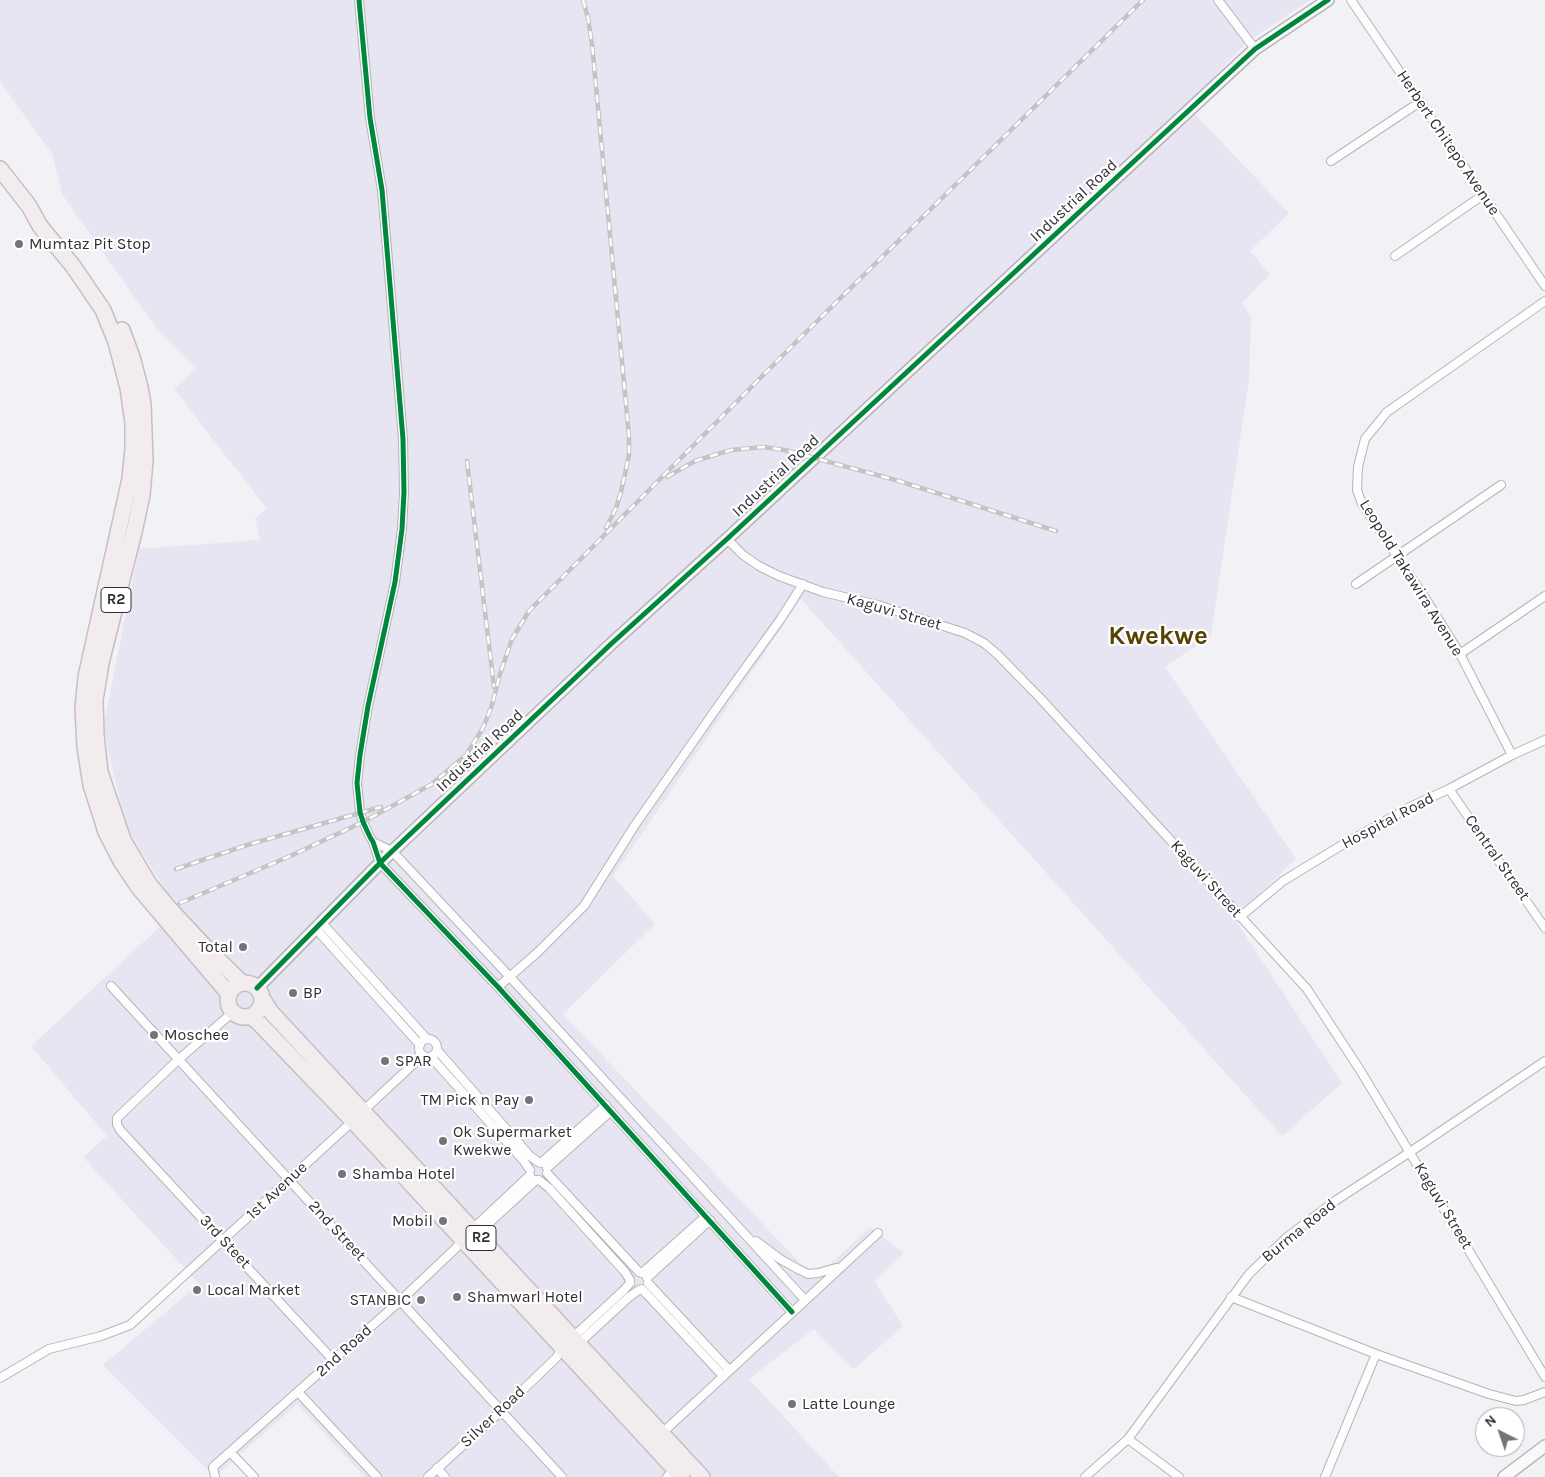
<!DOCTYPE html>
<style>
body{margin:0}
#map{position:relative;width:1545px;height:1477px;overflow:hidden;background:#f1f1f6;font-family:Karla,sans-serif}
canvas{display:block}
.north{position:absolute;left:1475px;top:1407px;width:50px;height:50px;box-sizing:border-box;background:#fff;border:1px solid #acacae;border-radius:50%;rotate:319deg;font-size:14px;font-weight:700;line-height:20px;text-align:center;color:#303034}
.north::after{content:'';display:block;margin:auto;width:18px;height:22px;background:#747478;clip-path:polygon(50% 0,100% 100%,50% 72%,0 100%)}
</style>
<div id="map">
<canvas width="1545" height="1477"></canvas>
<div class="north">N</div>
</div>
<script>
const context = document.querySelector('canvas').getContext('2d');
context.lineJoin = 'round';
function fillPath(path, color) { context.fillStyle = color; context.fill(path, 'evenodd'); }
const poly = rows => new Path2D(rows.map(r => 'M' + r).join(''));
function trace(path, color, width, dash) { context.strokeStyle = color; context.lineWidth = width; context.lineCap = dash ? 'butt' : 'round'; context.setLineDash(dash || []); context.stroke(path); }
function write(font, color, halo, rows, align = 'center') {
  context.font = font + ' Karla,sans-serif'; context.lineWidth = 4.5; context.setLineDash([]); context.textBaseline = 'middle'; context.strokeStyle = halo; context.fillStyle = color; for (const [text, x, y, turn = 0] of rows) {
    context.save(); context.translate(x, y); context.rotate((+turn || 0) * Math.PI / 180); context.textAlign = isNaN(turn) ? turn : align; if (halo) context.strokeText(text, 0, 0); context.fillText(text, 0, 0); context.restore();
  }
}
fillPath(poly([
 [0,0,1310,0,1246,43,1187,106,1289,213,1250,251,1270,274,1242,303,1251,317,1249,380,1211,635,1165,667,1296,859,1234,918,1342,1083,1282,1136,801,599,613,876,655,924,563,1014,815,1279,870,1227,904,1253,875,1282,903,1326,854,1369,814,1329,749,1379,839,1477,365,1477,297,1404,215,1477,103,1365,199,1284,83,1157,107,1136,31,1046,178,910,126,827,103,727,139,549,260,540,255,518,267,509,174,389,197,368,154,325,62,194,52,153,0,82]
]), '#e6e5f1');
const street = poly([
 [359,0,370,118,382,190,403,439,404,492,402,529,395,582,368,706,360,755,357,783,360,812,363,822,370,837,373,842,380,863,498,987,792,1312],
 [1218,0,1255,49],
 [1351,0,1545,286],
 [1331,161,1420,102],
 [1395,256,1483,195],
 [727,539,743,555,759,566,779,576,823,592,878,605,965,633,984,643,997,654,1040,698,1307,989,1360,1070,1545,1377],
 [1356,584,1501,485],
 [1460,654,1545,596],
 [1512,755,1460,654,1425,598,1362,504,1357,490,1358,467,1365,439,1387,412,1545,301],
 [1449,789,1545,928],
 [373,842,392,851,409,869,510,977,805,1300],
 [1240,917,1283,881,1342,845,1410,807,1449,789,1512,755,1545,740],
 [322,923,427,1039],
 [316,929,420,1045],
 [111,986,562,1477],
 [498,987,538,952,584,906,635,825,723,699,780,620,803,584],
 [232,1013,178,1060,117,1118,117,1124,120,1130,334,1361],
 '419 1048a9 9 0 1 1 18 0a9 9 0 1 1-18 0Z',
 [437,1050,530,1156,538,1162],
 [431,1057,523,1160,530,1170],
 [362,1112,423,1055],
 [541,1163,606,1105],
 [547,1168,611,1111],
 [547,1173,639,1272],
 [539,1180,549,1188,625,1272,630,1280],
 [476,1235,536,1180],
 [756,1241,780,1259,798,1269,808,1274,818,1273,836,1268],
 [642,1273,706,1216],
 [647,1278,710,1220],
 [648,1283,729,1370],
 [642,1289,723,1376],
 [1231,1297,1376,1354,1489,1394,1516,1401,1524,1400,1545,1392],
 [571,1339,624,1290,630,1283],
 [578,1344,629,1297,639,1290],
 [0,1378,49,1349,101,1336,130,1325,354,1120],
 [298,1392,377,1477],
 [660,1435,878,1233],
 [1128,1439,1179,1477],
 [230,1452,254,1477],
 [437,1468,445,1477],
 [215,1477,213,1467,401,1300,456,1248,462,1239,530,1175],
 [428,1477,501,1411,557,1357,562,1347],
 [667,1477,675,1469],
 [1085,1477,1128,1439,1249,1274,1286,1238,1335,1201,1410,1152,1545,1061],
 [1325,1477,1376,1354]
]);
const secondary = poly([
 [257,988,386,857,611,644,727,539,1255,49,1328,0],
 [1504,1477,1545,1446]
]);
const highway = poly([
 [0,169,29,206,40,226,73,266,103,310,116,342,128,388,133,423,133,449,130,479,86,677,83,708,85,747,91,785,106,832,121,861,139,888,228,993],
 [122,330,132,357,140,387,143,404,145,461,142,495,135,528,101,663,95,700,96,735,100,772,123,840,149,884,167,906,207,949,242,983],
 '228 1000a17 17 0 1 1 34 0a17 17 0 1 1-34 0Z',
 [262,998,270,1011,702,1477],
 [251,1017,258,1022,353,1121,682,1477]
]);
trace(street, '#b5b4b9', 10);
trace(secondary, '#b5b4b9', 14);
trace(highway, '#c6bec2', 18);
trace(street, '#fdfdfe', 8);
trace(secondary, '#faf8f9', 11);
trace(highway, '#f3ecee', 15);
const rail = poly([
 [583,0,588,18,592,44,629,436,629,455,621,492,616,508,606,528],
 [467,461,494,687],
 [667,477,695,461,731,450,763,447,785,450,899,481,1056,531],
 [176,869,247,845,381,807],
 [180,903,288,857,363,822,432,784,466,755,483,728,492,705,500,674,512,639,529,611,801,337,1143,0]
]);
trace(rail, '#c4c4c5', 4.5);
trace(rail, '#fff', 2.5, [8]);
trace(poly([
 [359,0,370,118,382,190,403,439,404,492,402,529,395,582,368,706,360,755,357,783,360,812,363,822,370,837,373,842,380,863,498,987,792,1312],
 [257,988,386,857,611,644,727,539,1255,49,1328,0]
]), '#00873e', 5);
for (const [x, y, r, color] of [
 [19,244,5,"#747478"],
 [243,947,5,"#747478"],
 [293,993,5,"#747478"],
 [154,1035,5,"#747478"],
 [385,1061,5,"#747478"],
 [529,1100,5,"#747478"],
 [443,1141,5,"#747478"],
 [342,1174,5,"#747478"],
 [443,1221,5,"#747478"],
 [197,1290,5,"#747478"],
 [457,1297,5,"#747478"],
 [421,1300,5,"#747478"],
 [792,1404,5,"#747478"]
]) { const dot = new Path2D(); dot.arc(x, y, r, 0, 2 * Math.PI); context.fillStyle = color; context.fill(dot); trace(dot, '#fff', 2); }
for (const [x, y, w] of [
 [116,600,30],
 [481,1238,30]
]) { const box = new Path2D(); box.roundRect(x - w / 2, y - 12.5, w, 25, 4); context.fillStyle = '#fff'; context.fill(box); trace(box, '#303034', 1); }
write('bold 15px', '#303034', null, [
 ["R2",116,600],
 ["R2",481,1238]
]);
write('16px', '#303034', '#fff', [
 ["Herbert Chitepo Avenue",1448,143,56],
 ["Industrial Road",1074,201,-43],
 ["Industrial Road",776,476,-43],
 ["Leopold Takawira Avenue",1411,578,58],
 ["Kaguvi Street",894,612,16],
 ["Industrial Road",480,751,-43],
 ["Hospital Road",1388,821,-28],
 ["Central Street",1497,858,55],
 ["Kaguvi Street",1206,879,48],
 ["1st Avenue",277,1191,-43],
 ["Kaguvi Street",1443,1206,59],
 ["2nd Street",337,1231,47],
 ["Burma Road",1299,1231,-39],
 ["3rd Steet",225,1242,47],
 ["2nd Road",344,1351,-42],
 ["Silver Road",493,1417,-43]
]);
write('16px', '#303034', '#fff', [
 ["Mumtaz Pit Stop",29,244],
 ["Total",233,947,"right"],
 ["BP",303,993],
 ["Moschee",164,1035],
 ["SPAR",395,1061],
 ["TM Pick n Pay",519,1100,"right"],
 ["Ok Supermarket",453,1132],
 ["Kwekwe",453,1150],
 ["Shamba Hotel",352,1174],
 ["Mobil",433,1221,"right"],
 ["Local Market",207,1290],
 ["Shamwarl Hotel",467,1297],
 ["STANBIC",411,1300,"right"],
 ["Latte Lounge",802,1404]
], 'left');
write('bold 26px', '#564300', '#fff', [
 ["Kwekwe",1158,637]
]);
</script>
